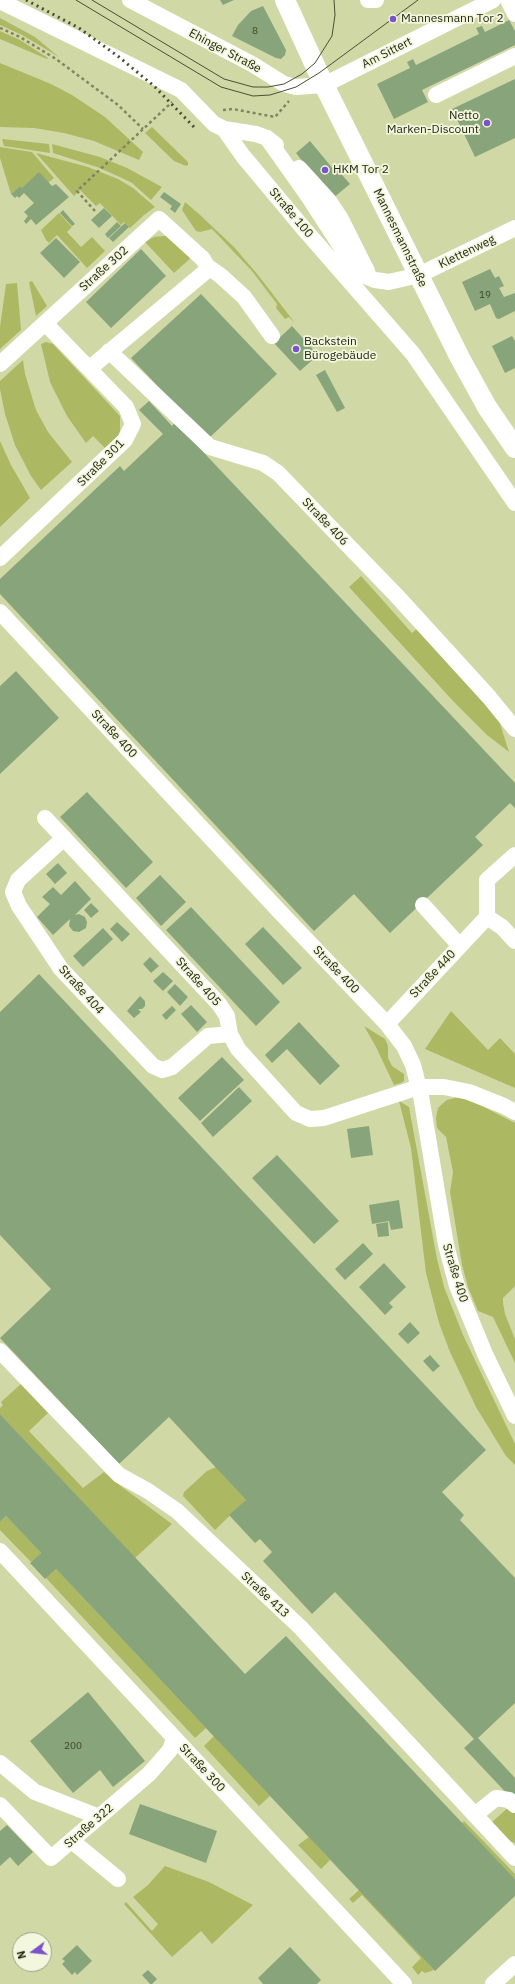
<!DOCTYPE html>
<meta charset="utf-8">
<style>
body{margin:0}
#map{position:relative;width:515px;height:1984px;overflow:hidden;background:#d0d9a6;font-family:"IBM Plex Sans",sans-serif}
canvas{display:block}
.north{position:absolute;left:12px;top:1932px;width:40px;height:40px;box-sizing:border-box;background:#f2f7dd;border:1px solid #a0a48c;border-radius:50%;rotate:255deg;font-size:11px;font-weight:700;line-height:16px;text-align:center;color:#242713}
.north::after{content:'';display:block;margin:auto;width:14px;height:18px;background:#7a52cb;clip-path:polygon(50% 0,100% 100%,50% 72%,0 100%)}
</style>
<div id="map">
<canvas width="515" height="1984"></canvas>
<div class="north">N</div>
</div>
<script>
const context = document.querySelector('canvas').getContext('2d');
context.lineJoin = 'round';
function fillPath(path, color) { context.fillStyle = color; context.fill(path, 'evenodd'); }
const poly = rows => new Path2D(rows.map(r => 'M' + r).join(''));
function trace(path, color, width, dash) { context.strokeStyle = color; context.lineWidth = width; context.lineCap = dash ? 'butt' : 'round'; context.setLineDash(dash || []); context.stroke(path); }
function write(font, color, halo, rows, align = 'center') {
  context.font = font + ' "IBM Plex Sans",sans-serif'; context.lineWidth = 3.5; context.setLineDash([]); context.textBaseline = 'middle'; context.strokeStyle = halo; context.fillStyle = color; for (const [text, x, y, turn = 0] of rows) {
    context.save(); context.translate(x, y); context.rotate((+turn || 0) * Math.PI / 180); context.textAlign = isNaN(turn) ? turn : align; if (halo) context.strokeText(text, 0, 0); context.fillText(text, 0, 0); context.restore();
  }
}
fillPath(poly([
 [0,18,35,37,59,57,22,35,0,25],
 [0,31,20,40,48,58,47,59,0,39],
 [0,63,51,84,72,95,105,117,143,152,139,160,94,141,64,133,34,128,0,127],
 [152,127,188,162,188,165,186,166,174,161,145,133],
 [2,139,49,144,50,153,4,146],
 [52,144,100,157,127,168,162,187,151,200,132,183,122,178,97,167,53,153],
 [0,147,32,152,54,178,48,183,22,188,20,186,11,194,0,158],
 [36,153,88,167,118,179,133,188,155,207,144,215,130,228,124,222,121,225,100,203,96,206,80,190,74,196],
 [185,202,199,214,234,247,258,275,295,323,289,317,285,319,276,308,277,304,252,271,212,229,200,232,196,231,182,210],
 [59,213,72,227,67,232,81,247,92,237,105,251,87,268,57,235,49,243,46,240,41,230],
 [164,236,169,236,194,255,174,273,145,242,154,237],
 [32,281,47,306,36,316,29,282],
 [17,283,21,330,0,349,0,327,6,284],
 [46,342,53,344,120,416,120,431,118,436,105,448,93,436,86,443,67,416,50,382,41,344],
 [23,360,25,374,36,410,48,432,72,462,41,490,31,476,15,445,5,414,0,389,0,381],
 [0,441,11,465,30,498,0,527],
 [361,576,412,633,419,627,496,711,509,752,487,735,453,701,349,587],
 [451,1011,488,1050,500,1038,515,1054,515,1088,425,1049],
 [364,1026,385,1039,388,1046,388,1058,392,1066,404,1074,404,1081,401,1083,394,1085,376,1047],
 [459,1097,482,1106,515,1123,515,1286,503,1298,503,1303,505,1314,515,1339,515,1363,493,1317,478,1311,468,1287,462,1265,450,1192,453,1172,446,1137,437,1128,436,1118,438,1108,442,1104,447,1100],
 [399,1101,409,1107,437,1259,444,1287,463,1335,515,1444,515,1465,506,1456,476,1407,450,1352,439,1323,426,1273,411,1148],
 [21,1384,48,1413,29,1431,83,1488,104,1472,122,1487,172,1524,135,1558,0,1414,0,1408,3,1405,1,1402],
 [216,1467,246,1500,215,1530,183,1496,184,1492,207,1471],
 [6,1516,41,1553,31,1562,0,1530,0,1522],
 [56,1569,206,1728,195,1738,46,1578],
 [214,1736,270,1796,259,1806,204,1746],
 [510,1806,515,1812,515,1843,510,1841,492,1822],
 [464,1821,515,1874,515,1879,462,1823],
 [309,1837,330,1860,321,1869,298,1845],
 [165,1866,209,1882,253,1905,212,1944,201,1931,172,1957,124,1904,126,1902,152,1931,158,1924,133,1897,148,1885],
 [359,1890,434,1970,425,1973,422,1971,418,1975,412,1967,421,1958,362,1895,353,1903,349,1899]
]), '#adb862');
fillPath(poly([
 [220,0,234,0,223,5],
 [263,6,286,50,285,55,281,59,276,58,232,36,238,25,251,11],
 [509,20,515,31,515,45,422,90,428,102,394,119,377,84,410,68,407,62,413,59,416,65,479,34,476,28,482,26,485,32],
 [515,79,515,138,475,157,452,109],
 [310,141,334,170,336,168,350,184,332,199,296,153],
 [39,172,52,186,56,184,69,197,36,225,31,219,26,224,24,221,28,216,24,212,34,203,24,193,19,198,17,196,15,198,11,194,20,186,22,188],
 [164,192,181,204,175,213,170,209,172,206,160,197],
 [104,208,112,216,99,228,91,220],
 [63,210,75,224,72,226,60,213],
 [117,222,121,226,108,238,105,234],
 [125,223,129,227,113,242,109,238],
 [56,238,80,262,64,278,40,253],
 [141,249,166,276,111,328,86,302],
 [490,269,495,278,499,276,504,286,499,288,504,297,515,293,515,311,499,319,496,318,490,304,475,311,462,282],
 [201,294,277,374,208,439,131,358],
 [292,326,318,355,300,371,274,343],
 [512,336,515,341,515,368,505,373,492,346],
 [325,370,345,408,337,412,316,375],
 [149,401,172,426,175,422,515,783,515,808,510,803,475,837,483,845,390,933,354,894,314,931,0,594,0,579,120,466,124,471,163,434,139,410],
 [16,671,59,718,0,774,0,686],
 [87,792,153,862,126,888,60,817],
 [58,863,67,873,55,884,46,874],
 [160,875,186,902,161,926,136,898],
 [75,881,91,899,75,915,79,914,85,917,87,922,86,928,79,932,73,931,69,926,70,919,53,935,37,917,50,904,42,897,53,887,61,895],
 [91,903,99,911,91,918,84,910],
 [191,907,280,1002,256,1026,166,930],
 [117,922,130,934,122,942,110,929],
 [263,927,302,968,283,985,245,944],
 [103,928,113,939,83,967,73,956],
 [150,957,159,966,151,973,143,964],
 [163,972,173,981,163,991,153,981],
 [39,974,486,1450,442,1492,464,1515,460,1520,515,1578,515,1703,478,1738,515,1778,515,1796,512,1799,464,1748,474,1739,335,1592,312,1614,263,1561,272,1552,260,1539,255,1543,229,1515,246,1500,169,1417,119,1464,0,1338,51,1289,0,1235,0,1012],
 [175,984,188,997,180,1006,167,992],
 [140,996,145,1001,145,1006,142,1009,138,1009,141,1012,134,1018,127,1011],
 [191,1005,207,1022,197,1032,181,1014],
 [172,1006,176,1010,166,1020,162,1015],
 [299,1022,340,1066,320,1085,287,1049,272,1063,265,1055],
 [222,1057,244,1080,200,1121,178,1098],
 [239,1087,252,1101,213,1137,201,1123],
 [369,1126,373,1155,351,1158,347,1129],
 [277,1155,339,1221,314,1244,252,1178],
 [399,1200,403,1228,391,1230,389,1221,372,1224,369,1205],
 [388,1222,389,1236,378,1237,376,1224],
 [363,1243,373,1254,345,1280,335,1269],
 [384,1263,406,1287,389,1303,393,1307,385,1315,359,1287],
 [410,1322,420,1333,408,1344,398,1334],
 [430,1355,440,1366,433,1372,423,1361],
 [0,1414,245,1674,286,1636,515,1879,515,1896,435,1971,56,1569,45,1579,30,1563,41,1553,6,1516,0,1522],
 [88,1692,145,1761,113,1787,100,1770,73,1793,30,1741],
 [140,1804,217,1831,206,1863,129,1834],
 [7,1825,33,1852,18,1866,10,1857,0,1866,0,1831],
 [77,1945,92,1961,77,1975,75,1972,72,1975,62,1964,65,1961,62,1959],
 [290,1947,321,1980,317,1984,263,1984,258,1978],
 [148,1970,157,1979,152,1984,150,1984,142,1975]
]), '#88a47a');
trace(poly([
 [0,28,20,37,56,59,118,105,143,129],
 [223,110,233,109,275,117,289,101],
 [95,211,77,191,172,102]
]), '#808661', 2.5, [3, 3]);
trace(poly([
 [130,0,252,64,284,84,296,87,324,85,493,0],
 [368,0,376,0],
 [508,0,515,14],
 [0,1,181,90,214,124,224,129,243,156,304,229,413,354,515,503],
 [436,95,515,56],
 [224,129,256,134,267,138,276,145],
 [267,138,308,196,358,273,375,280,389,282,419,275,515,228],
 [299,168,329,201,341,219,367,271],
 [109,351,210,447,263,463,278,473,396,595,489,697,515,729],
 [0,364,159,219,203,259,207,266,221,276,244,297,272,336],
 [90,368,205,272,207,266],
 [0,558,125,440,133,424,126,407,45,323],
 [0,612,280,912,387,1024,404,1046,413,1065,421,1096,446,1245,457,1286,485,1354,515,1416],
 [45,818,219,1004,227,1016,230,1034,238,1049,296,1113,310,1119,324,1118,419,1087,444,1087,469,1092,504,1106,515,1112],
 [64,838,18,880,13,892,19,906,61,969,153,1066,162,1070,172,1067,208,1036,230,1034],
 [423,905,459,945],
 [487,917,502,927,515,941],
 [387,1024,487,917,487,880,515,855],
 [0,1351,119,1475,148,1491,177,1511,300,1627,515,1858],
 [0,1551,404,1984],
 [0,1763,35,1792,99,1817],
 [0,1805,51,1858,149,1774,170,1750,174,1739],
 [475,1815,496,1798,509,1800,515,1805],
 [72,1841,118,1879],
 [493,1984,515,1964]
]), '#fff', 16);
trace(poly([
 [285,0,324,85,460,358,487,407,515,448]
]), '#fff', 20);
trace(poly([
 [76,0,221,87,253,96,270,95,296,87,319,73,418,0],
 [92,0,224,79,253,87,268,87,284,84,302,74,315,63,332,36,335,15,334,0]
]), '#494e33', 1);
trace(poly([
 [26,0,79,28,119,57,154,86,194,127]
]), '#494e33', 3, [2, 4]);
for (const [x, y, r, color] of [
 [393,19,4,"#7a52cb"],
 [487,123,4,"#7a52cb"],
 [325,170,4,"#7a52cb"],
 [296,349,4,"#7a52cb"]
]) { const dot = new Path2D(); dot.arc(x, y, r, 0, 2 * Math.PI); context.fillStyle = color; context.fill(dot); trace(dot, '#f2f7dd', 1.5); }
write('10px', '#3d462d', null, [
 ["8",255,31],
 ["19",485,295],
 ["200",73,1746]
]);
write('12px', '#242713', '#f2f7dd', [
 ["Mannesmann Tor 2",401,19],
 ["Netto",479,116,"right"],
 ["Marken-Discount",479,130,"right"],
 ["HKM Tor 2",333,170],
 ["Backstein",304,342],
 ["Bürogebäude",304,356]
], 'left');
write('12px', '#242713', '#f2f7dd', [
 ["Ehinger Straße",225,51,28],
 ["Am Sittert",387,53,-27],
 ["Straße 100",291,213,50],
 ["Mannesmannstraße",400,238,64],
 ["Klettenweg",467,252,-26],
 ["Straße 302",104,269,-42],
 ["Straße 301",101,463,-45],
 ["Straße 406",325,522,46],
 ["Straße 400",114,734,47],
 ["Straße 400",336,970,46],
 ["Straße 440",433,974,-47],
 ["Straße 405",198,982,48],
 ["Straße 404",81,990,48],
 ["Straße 400",455,1273,73],
 ["Straße 413",265,1595,43],
 ["Straße 300",202,1768,47],
 ["Straße 322",89,1826,-41]
]);
</script>
